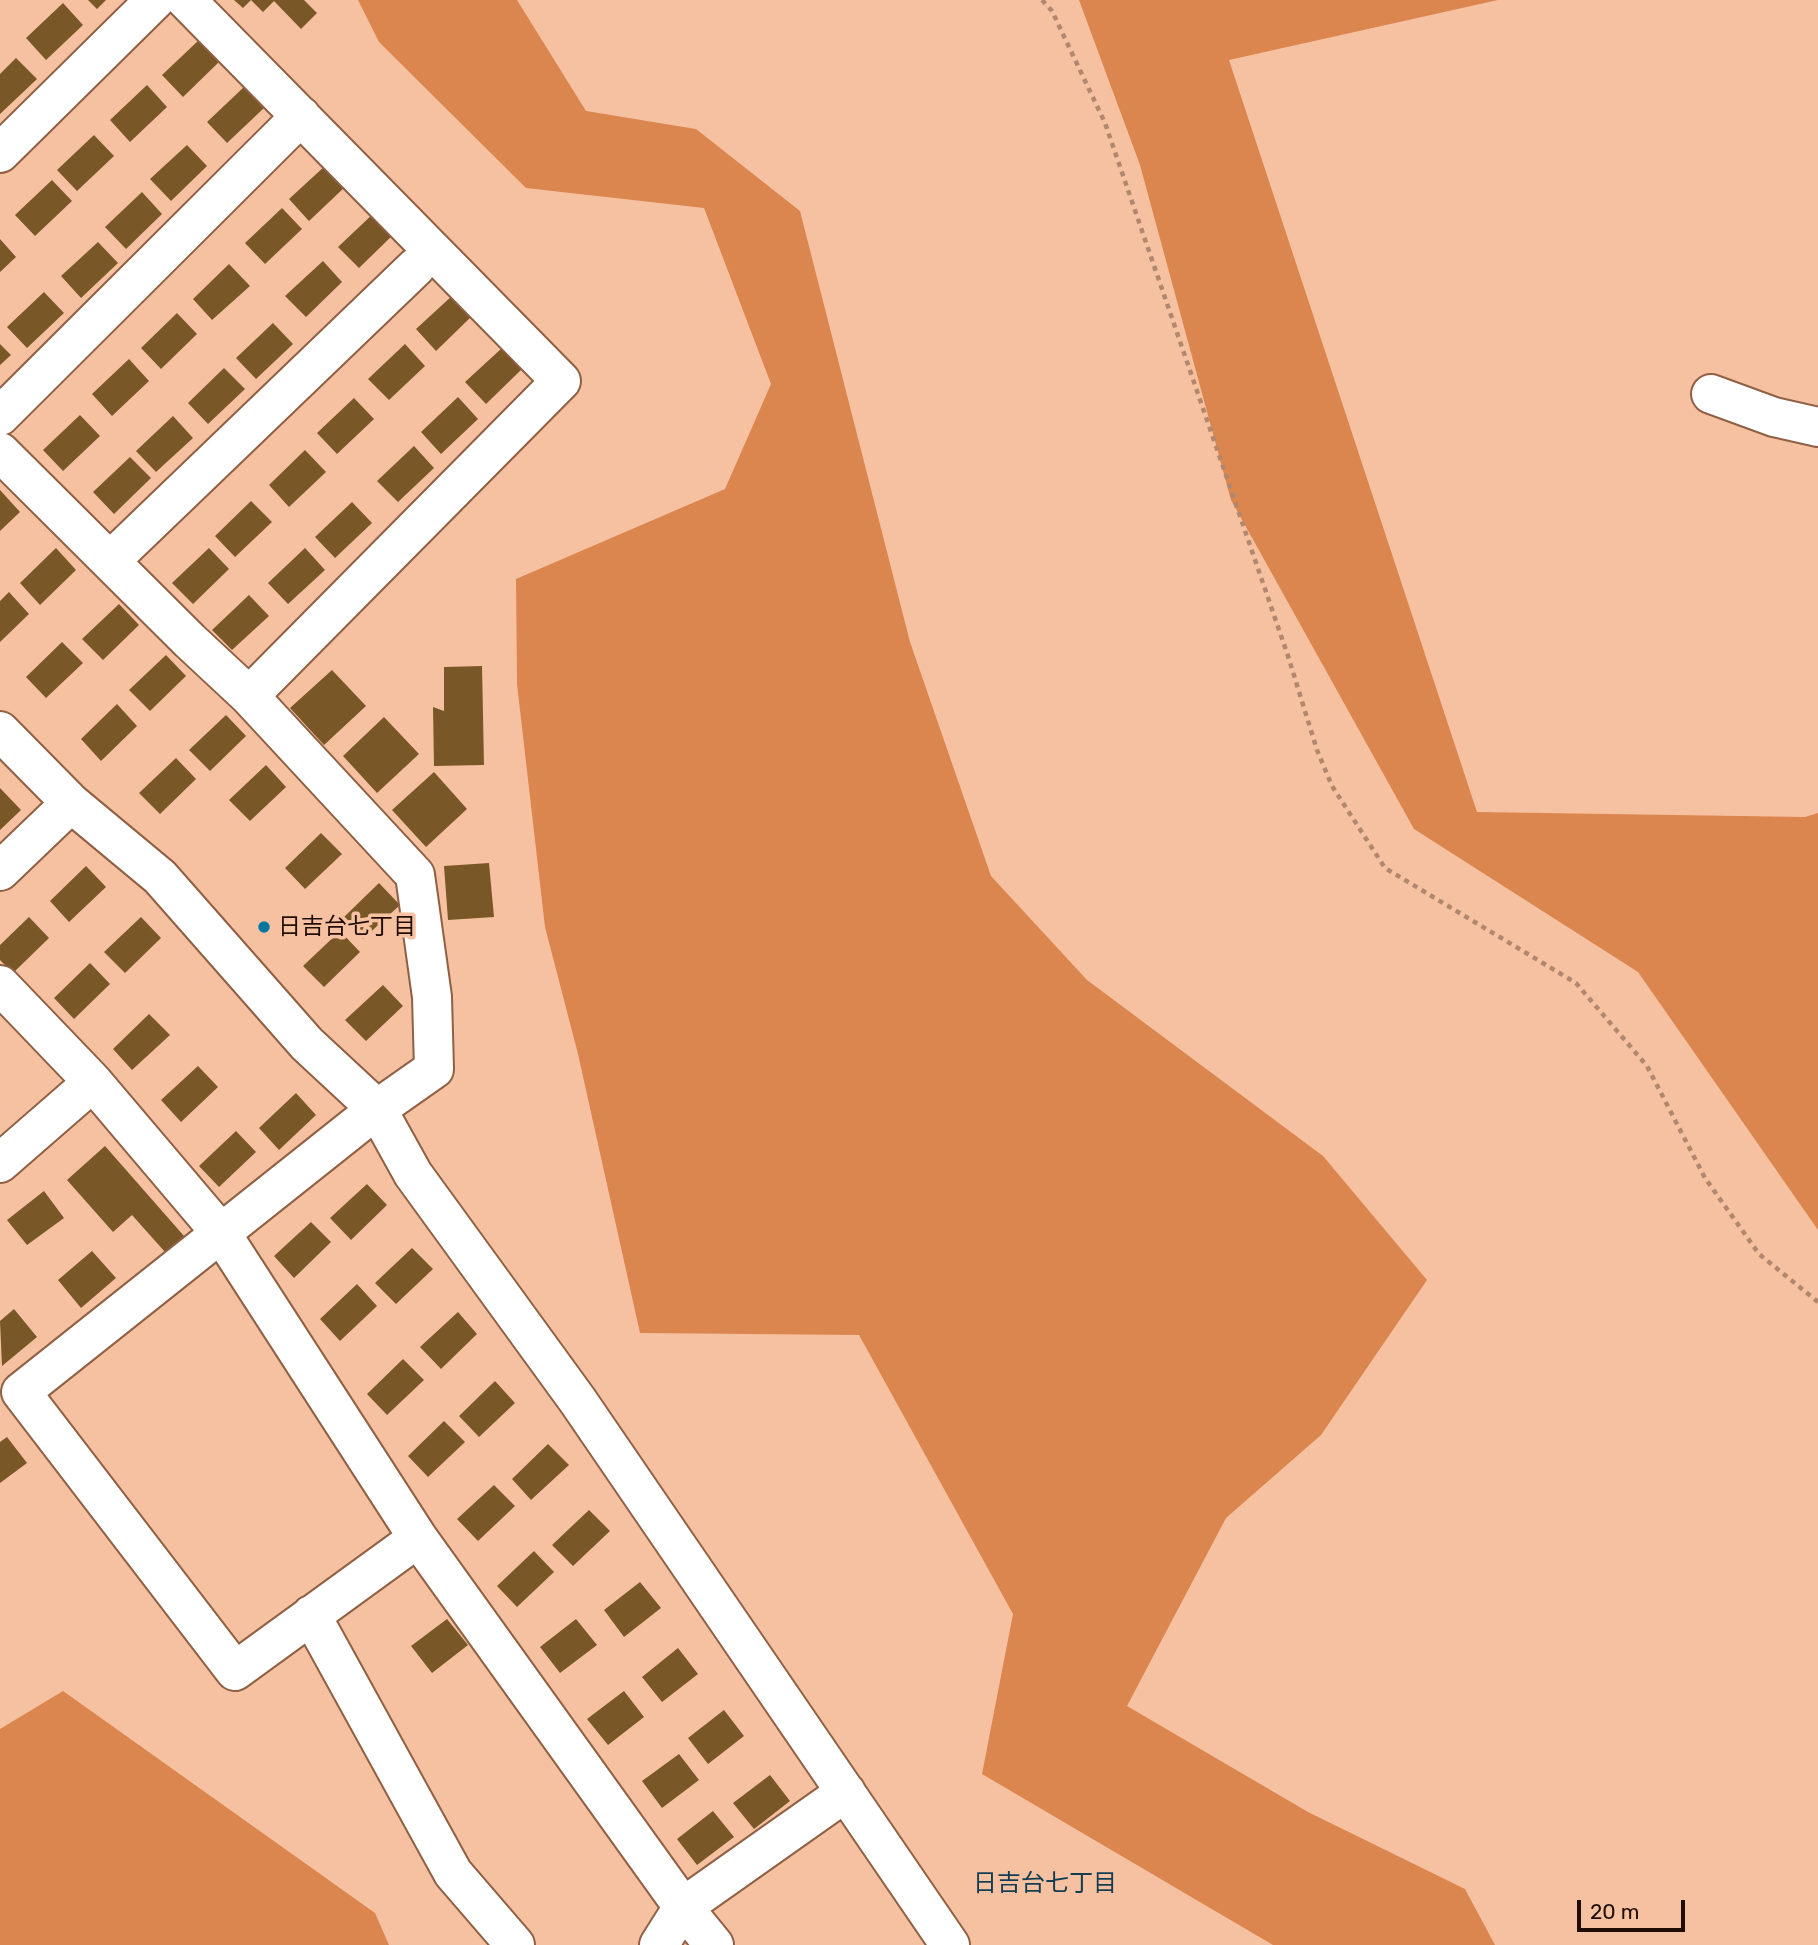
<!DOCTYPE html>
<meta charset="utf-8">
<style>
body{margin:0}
#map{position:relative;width:1818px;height:1945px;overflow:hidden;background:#f6c1a1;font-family:Rubik,sans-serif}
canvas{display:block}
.scale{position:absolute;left:1577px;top:1900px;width:108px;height:32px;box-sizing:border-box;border:4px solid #1f0d03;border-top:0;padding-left:9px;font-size:21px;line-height:24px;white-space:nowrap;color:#1f0d03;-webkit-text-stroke:5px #f6c1a1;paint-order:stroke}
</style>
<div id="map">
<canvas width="1818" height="1945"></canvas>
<div class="scale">20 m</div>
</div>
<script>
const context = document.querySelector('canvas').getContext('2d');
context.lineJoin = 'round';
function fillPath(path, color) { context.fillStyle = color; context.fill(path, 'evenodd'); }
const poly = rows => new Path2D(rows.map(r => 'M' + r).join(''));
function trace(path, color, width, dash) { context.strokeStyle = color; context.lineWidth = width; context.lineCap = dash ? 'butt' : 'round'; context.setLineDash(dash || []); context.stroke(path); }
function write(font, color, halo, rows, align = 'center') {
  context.font = font + ' Rubik,"Noto Sans JP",sans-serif'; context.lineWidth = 7; context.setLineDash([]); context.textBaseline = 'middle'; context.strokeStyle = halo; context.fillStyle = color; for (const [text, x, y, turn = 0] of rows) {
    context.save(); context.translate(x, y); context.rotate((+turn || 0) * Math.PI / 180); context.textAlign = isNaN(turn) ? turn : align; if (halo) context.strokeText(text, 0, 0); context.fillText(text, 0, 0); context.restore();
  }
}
fillPath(poly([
 [358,0,517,0,586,111,696,129,800,211,910,642,991,876,1087,980,1323,1156,1427,1280,1321,1435,1226,1518,1127,1706,1308,1812,1465,1889,1495,1945,1273,1945,982,1774,1013,1614,859,1335,640,1333,578,1054,545,927,517,684,516,579,725,489,771,384,704,208,526,188,379,42],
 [1079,0,1498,0,1229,60,1477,812,1805,817,1818,813,1818,1230,1638,972,1414,829,1231,500,1140,165],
 [63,1691,375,1913,389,1945,0,1945,0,1729]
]), '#db864e');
fillPath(poly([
 [88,0,106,0,97,9],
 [234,0,304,0,317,13,301,29,274,1,263,12,251,0,243,8],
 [63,3,83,25,46,60,26,38],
 [199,40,219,62,183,97,162,75],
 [16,58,37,79,0,114,0,74],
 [147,85,167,107,130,142,110,120],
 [244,87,264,108,227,143,207,122],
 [94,135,114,156,77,191,57,170],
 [187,145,207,166,171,201,150,179],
 [326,165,346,186,309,221,289,199],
 [52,180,72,201,35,236,15,215],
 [142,192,162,214,126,249,105,227],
 [282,208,302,229,265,264,245,243],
 [375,212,395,233,359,268,338,247],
 [0,239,16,257,0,272],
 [98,242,118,263,81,298,61,276],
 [323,261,342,282,306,317,285,296],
 [229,264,250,286,212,320,193,299],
 [44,292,64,313,27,348,7,327],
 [453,295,472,316,436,351,416,329],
 [177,313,197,334,161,369,141,348],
 [273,323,293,344,256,379,236,358],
 [0,344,11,355,0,365],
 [405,344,425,366,389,400,368,379],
 [502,348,522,369,486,404,465,382],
 [129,359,149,381,112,416,92,394],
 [224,368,245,389,208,424,188,403],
 [458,397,478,419,441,454,421,432],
 [354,398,374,419,337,454,317,433],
 [80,415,100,436,63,471,43,450],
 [173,416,193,438,156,472,136,451],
 [414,446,434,468,398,502,377,481],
 [305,450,326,472,289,507,269,485],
 [130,457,151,478,114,514,93,492],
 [0,490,20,512,0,531],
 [251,501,272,522,235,557,215,536],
 [352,502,372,523,335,558,315,537],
 [56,548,76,570,40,605,20,583],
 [209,548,229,569,193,604,172,583],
 [305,548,325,570,288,604,268,583],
 [9,592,29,614,0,642,0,601],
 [249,595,269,616,232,650,212,630],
 [119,604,139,625,103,660,82,639],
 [62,642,83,663,46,698,26,677],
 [166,655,186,676,150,711,129,690],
 [482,666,484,765,434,766,433,707,444,711,444,667],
 [332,670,366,706,324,745,290,708],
 [117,704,137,726,101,761,81,739],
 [226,715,246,736,210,771,189,750],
 [384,717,419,754,377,793,343,756],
 [176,758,196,779,160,814,139,793],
 [266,765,286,787,250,821,229,800],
 [434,772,467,809,426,847,392,810],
 [0,788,21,810,0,830],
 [321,833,342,854,305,889,285,868],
 [489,863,494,917,448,920,444,866],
 [86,866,106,887,69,922,50,901],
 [379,883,400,905,363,939,343,918],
 [29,917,49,938,13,973,0,960,0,945],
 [141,917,161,938,125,973,104,952],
 [340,931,360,952,324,987,303,966],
 [90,963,110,984,74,1019,54,998],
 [383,985,403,1006,366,1041,345,1020],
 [149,1014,170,1035,132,1070,113,1049],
 [198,1066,218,1087,181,1122,161,1100],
 [296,1093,316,1115,279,1150,259,1128],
 [236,1131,256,1152,219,1187,199,1166],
 [105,1146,184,1236,165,1252,132,1215,113,1232,67,1180],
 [367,1184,387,1205,351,1240,330,1218],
 [44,1191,64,1218,27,1245,7,1220],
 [311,1222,331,1242,294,1278,274,1256],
 [412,1248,433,1269,396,1304,375,1283],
 [92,1251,116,1278,81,1308,58,1280],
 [357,1284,377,1306,340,1341,320,1319],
 [14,1309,37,1337,2,1366,0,1321],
 [458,1312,477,1334,441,1369,420,1347],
 [403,1359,424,1380,387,1415,367,1394],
 [495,1381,515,1403,479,1437,459,1416],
 [444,1421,465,1442,428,1477,408,1456],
 [7,1437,27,1463,0,1483,0,1442],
 [548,1444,569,1465,531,1500,512,1479],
 [494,1485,515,1506,478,1541,457,1519],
 [589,1510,610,1531,573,1566,552,1545],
 [534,1551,554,1572,517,1607,497,1586],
 [640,1582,661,1608,624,1637,604,1610],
 [447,1619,468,1645,432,1673,411,1646],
 [576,1619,597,1645,560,1673,540,1647],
 [678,1648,698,1674,662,1702,642,1677],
 [624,1691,644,1717,608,1745,587,1719],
 [724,1710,744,1736,708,1764,688,1738],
 [679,1754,699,1780,662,1808,642,1781],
 [770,1775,790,1801,754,1829,733,1803],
 [713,1811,734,1837,697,1865,677,1839]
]), '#795727');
const minor = poly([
 [186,0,561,381,249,696],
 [0,153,155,0],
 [1711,394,1774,417,1818,427],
 [0,416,301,116],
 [0,452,190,641,249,696,415,875,432,997,434,1069,377,1109,21,1392,235,1671,418,1538],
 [111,560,416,267],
 [0,731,71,803,160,877,307,1044,377,1109,413,1174,578,1401,950,1945],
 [0,871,71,803],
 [0,985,93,1082,221,1233,418,1538,683,1907,714,1945],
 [0,1163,93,1082],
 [311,1615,453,1873,515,1945],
 [659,1945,683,1907,846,1792]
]);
trace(minor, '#8f6043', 42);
trace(poly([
 [1042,0,1052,11,1105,123,1288,656,1317,750,1332,786,1385,868,1576,983,1647,1066,1705,1178,1759,1254,1818,1302]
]), '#b1876e', 4.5, [5, 5]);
trace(minor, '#fff', 38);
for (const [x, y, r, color] of [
 [264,927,7,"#0777a1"]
]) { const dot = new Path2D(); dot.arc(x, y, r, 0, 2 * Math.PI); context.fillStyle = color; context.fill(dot); trace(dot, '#f6c1a1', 2.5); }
write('23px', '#1f0d03', '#f6c1a1', [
 ["日吉台七丁目",278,927]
], 'left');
write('24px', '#103d52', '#f6c1a1', [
 ["日吉台七丁目",1045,1884]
]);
</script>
